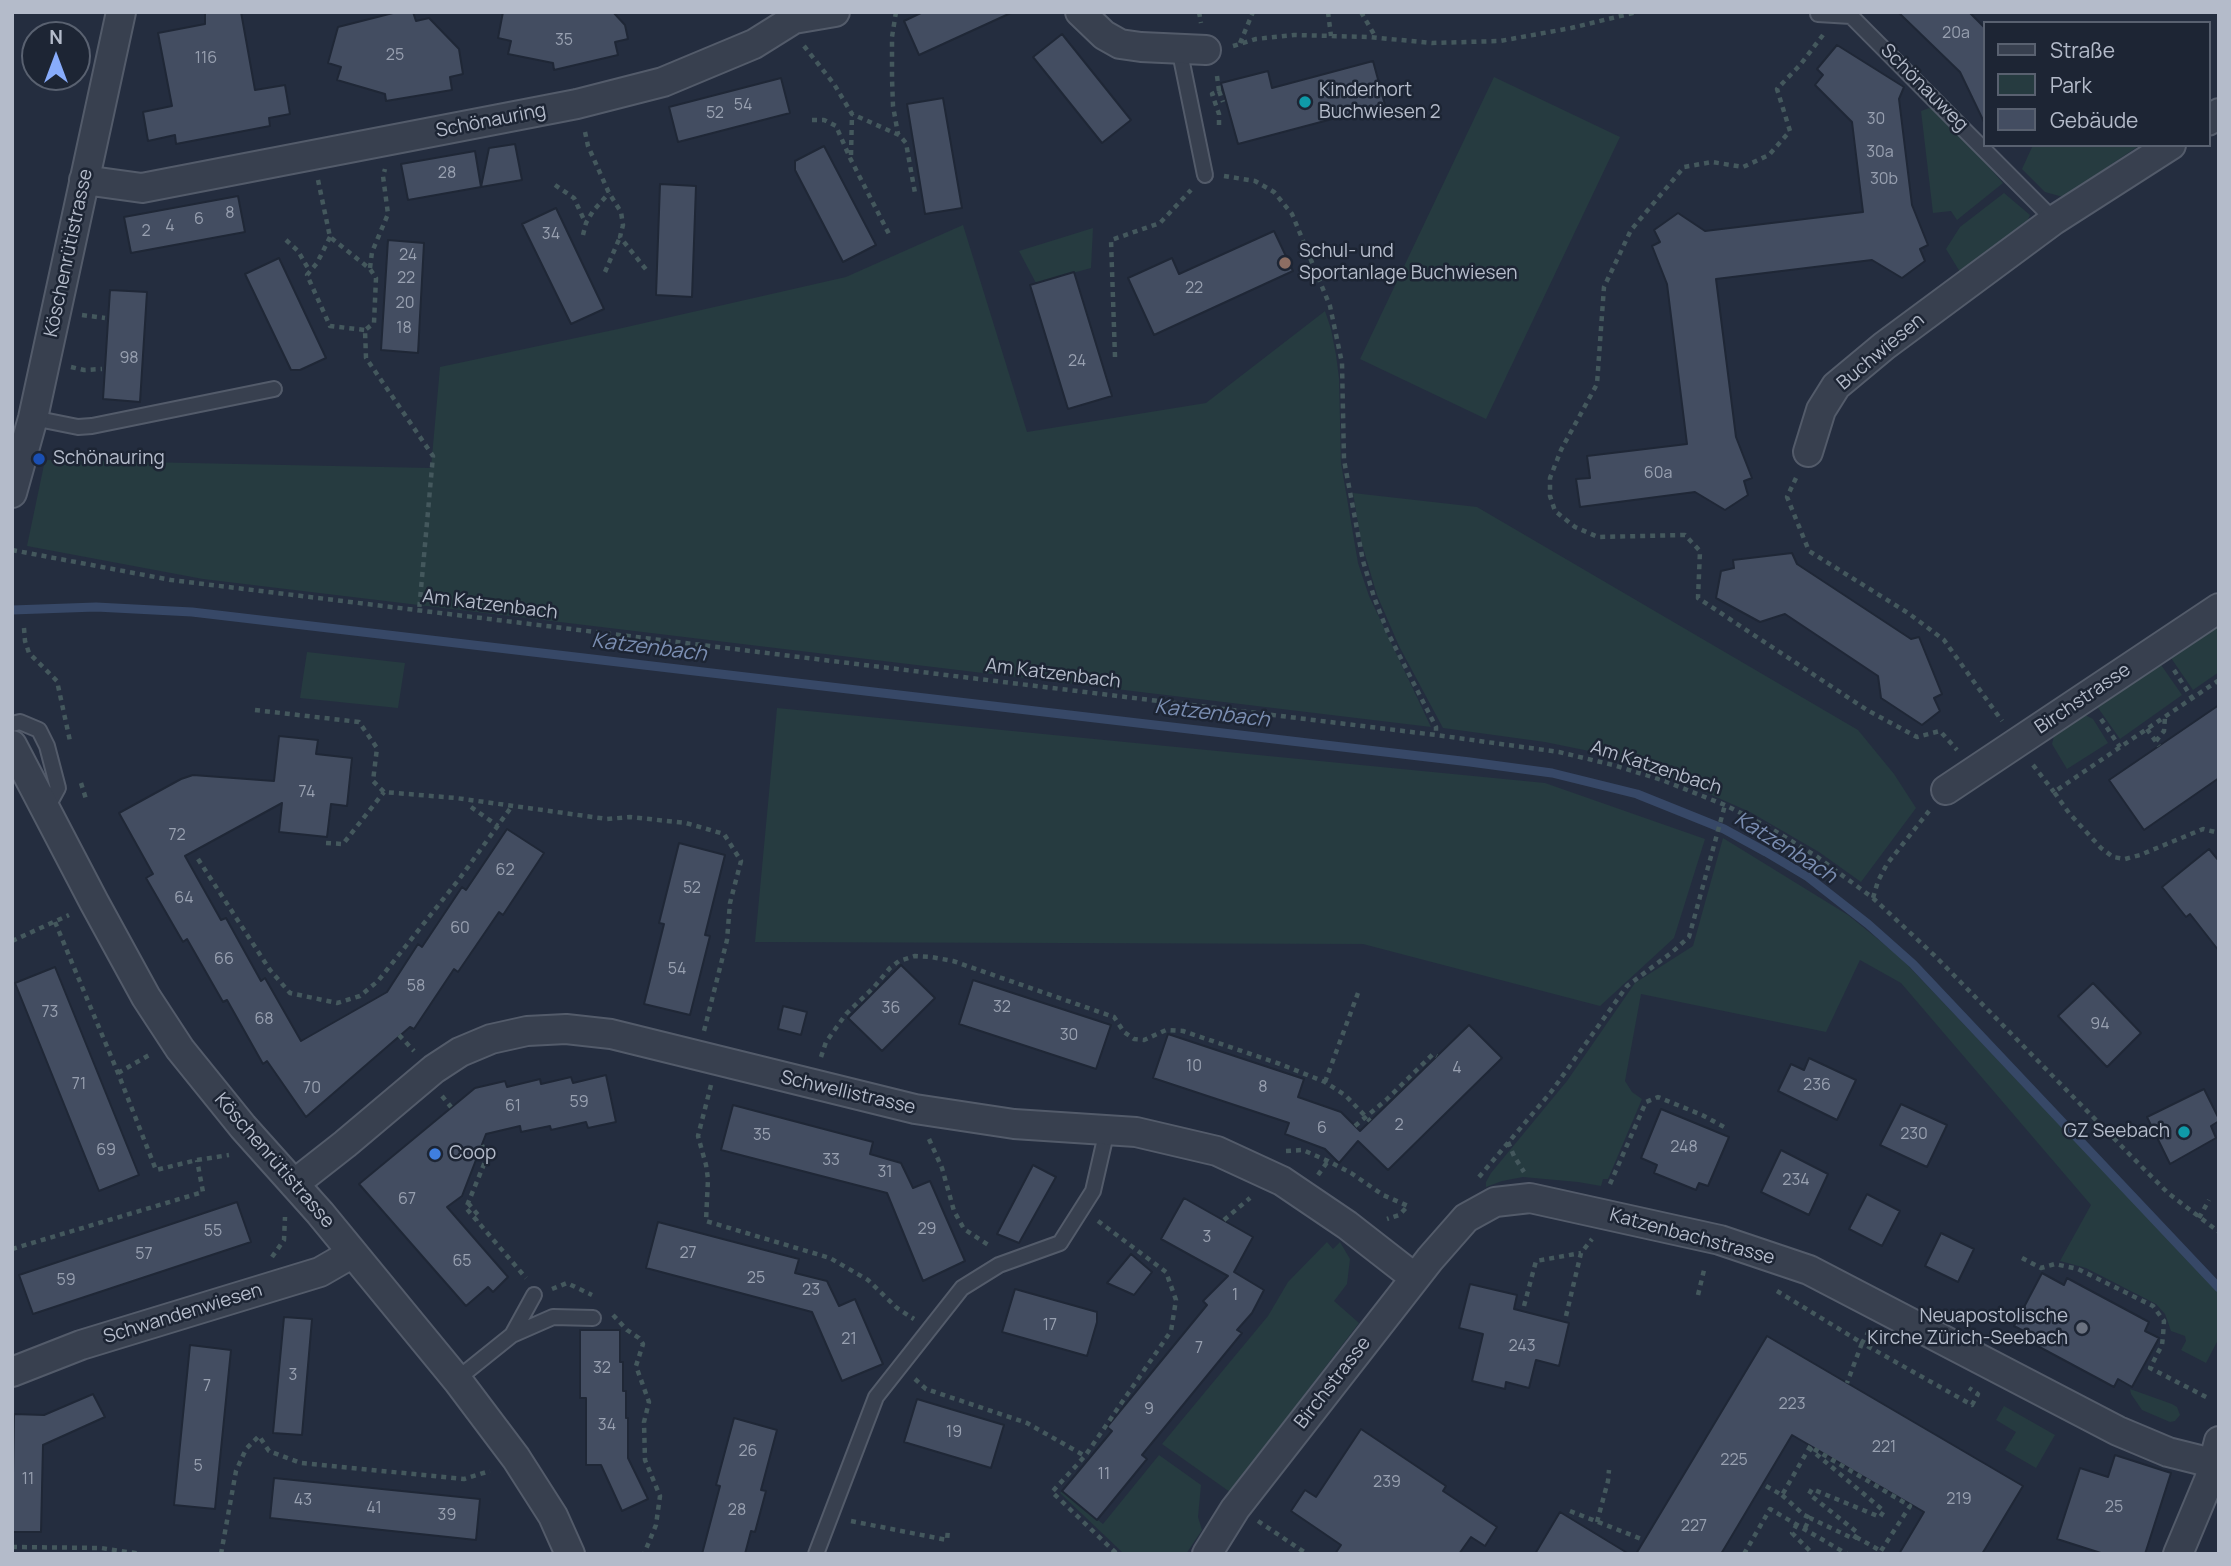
<!DOCTYPE html>
<meta charset="utf-8">
<style>
body{margin:0}
#map{position:relative;width:2231px;height:1566px;overflow:hidden;background:#242d3f;font-family:Manrope,sans-serif}
canvas{display:block}
.frame{position:absolute;inset:0;border:14px solid #b4bbca;pointer-events:none}
.legend{position:absolute;left:1983px;top:21px;width:228px;height:126px;box-sizing:border-box;background:#1d2534;border:2px solid #596170;margin:0;padding:9px 12px;list-style:none;font-size:21px;color:#b4bbca}
.legend li{display:flex;align-items:center;gap:14px;height:35px}
.legend b{width:35px;border:2px solid #596170}
.north{position:absolute;left:21px;top:21px;width:70px;height:70px;box-sizing:border-box;background:#1d2534;border:2px solid #596170;border-radius:50%;rotate:0deg;font-size:19px;font-weight:700;line-height:28px;text-align:center;color:#b4bbca}
.north::after{content:'';display:block;margin:auto;width:24px;height:32px;background:#88acfb;clip-path:polygon(50% 0,100% 100%,50% 72%,0 100%)}
</style>
<div id="map">
<canvas width="2231" height="1566"></canvas>
<div class="frame"></div>
<ul class="legend">
<li><b style="height:9px;background:#38404f"></b>Straße</li>
<li><b style="height:19px;background:#263b40"></b>Park</li>
<li><b style="height:19px;background:#434d61"></b>Gebäude</li>
</ul>
<div class="north">N</div>
</div>
<script>
const context = document.querySelector('canvas').getContext('2d');
context.lineJoin = 'round';
function fillPath(path, color) { context.fillStyle = color; context.fill(path, 'evenodd'); }
const poly = rows => new Path2D(rows.map(r => 'M' + r).join(''));
function trace(path, color, width, dash) { context.strokeStyle = color; context.lineWidth = width; context.lineCap = dash ? 'butt' : 'round'; context.setLineDash(dash || []); context.stroke(path); }
function write(font, color, halo, rows, align = 'center') {
  context.font = font + ' Manrope,sans-serif'; context.lineWidth = 5; context.setLineDash([]); context.textBaseline = 'middle'; context.strokeStyle = halo; context.fillStyle = color; for (const [text, x, y, turn = 0] of rows) {
    context.save(); context.translate(x, y); context.rotate((+turn || 0) * Math.PI / 180); context.textAlign = isNaN(turn) ? turn : align; if (halo) context.strokeText(text, 0, 0); context.fillText(text, 0, 0); context.restore();
  }
}
fillPath(poly([
 [1494,77,1620,137,1486,419,1360,359],
 [1935,106,2003,183,1957,220,1951,211,1933,213,1921,111],
 [2033,145,2140,145,2063,197,2045,192,2022,169],
 [2004,193,2030,215,2027,222,1960,272,1946,249,1960,227],
 [963,225,1027,432,1206,403,1325,311,1331,329,1336,355,1339,378,1341,463,1358,563,1369,596,1431,727,203,579,27,546,45,460,431,468,440,367,618,329,846,277],
 [1093,228,1091,268,1036,283,1019,251],
 [1353,493,1477,507,1858,730,1894,774,1916,808,1861,882,1819,852,1750,812,1664,774,1589,751,1545,742,1443,728,1399,646,1377,595,1361,541],
 [2219,621,2219,672,2193,690,2169,655],
 [307,652,405,663,398,708,300,698],
 [2159,662,2182,695,2120,739,2096,705],
 [777,708,1545,783,1705,839,1674,938,1600,1006,1363,944,755,942],
 [2083,714,2093,719,2108,743,2067,769,2052,744,2055,732],
 [1723,838,1848,915,1899,956,2219,1292,2219,1338,2206,1363,2181,1350,2186,1341,2185,1336,2171,1331,2165,1314,2156,1304,2086,1268,2060,1261,2091,1205,1901,983,1860,960,1826,1032,1641,994,1625,1081,1632,1092,1642,1099,1608,1179,1603,1179,1601,1186,1578,1182,1523,1177,1502,1181,1486,1187,1486,1182,1491,1173,1567,1081,1635,983,1693,946],
 [1327,1242,1333,1249,1340,1242,1350,1259,1347,1284,1334,1301,1359,1323,1230,1492,1162,1444,1268,1316,1288,1282],
 [2130,1389,2172,1404,2177,1407,2180,1415,2175,1421,2170,1422,2142,1410,2131,1394],
 [2004,1406,2055,1435,2036,1468,2005,1450,2016,1432,1996,1420],
 [1159,1455,1201,1485,1198,1517,1202,1530,1186,1554,1131,1554,1122,1552,1060,1493,1062,1491,1103,1524]
]), '#263b40');
trace(poly([
 [12,610,96,607,192,612,1470,762,1552,773,1637,794,1724,829,1766,852,1808,877,1868,924,1913,964,2219,1288]
]), '#374867', 9);
const building = poly([
 [205,12,241,12,255,90,285,85,290,114,269,118,270,126,176,144,175,135,148,141,143,112,172,106,158,33,205,24,205,12],
 [397,12,413,12,416,21,429,18,459,49,463,74,450,77,452,90,386,101,385,94,337,80,341,67,328,63,338,27,397,12],
 [503,12,613,12,625,25,628,39,615,42,618,55,554,70,553,63,508,54,511,41,498,38,503,12],
 [923,12,1013,12,919,55,904,21,923,12],
 [1898,12,1969,12,1984,27,1984,122,1960,72,1898,12],
 [1062,34,1131,120,1102,143,1033,57,1062,34],
 [1837,45,1904,87,1899,99,1912,205,1928,245,1920,249,1925,261,1902,278,1872,260,1716,279,1736,437,1752,478,1744,481,1748,495,1725,510,1695,492,1580,507,1576,479,1590,478,1587,456,1687,444,1667,284,1652,246,1660,242,1654,230,1678,213,1705,231,1863,212,1852,122,1815,85,1823,75,1817,69,1837,45],
 [1373,61,1385,105,1238,144,1221,83,1268,71,1272,88,1373,61],
 [781,78,790,113,678,142,669,107,781,78],
 [943,98,962,208,925,214,907,104,943,98],
 [515,144,522,180,481,187,489,148,515,144],
 [824,146,876,245,843,262,795,170,795,161,824,146],
 [475,151,481,187,408,200,401,164,475,151],
 [660,184,696,186,692,297,656,295,660,184],
 [238,196,245,232,131,253,124,217,238,196],
 [556,208,604,309,571,324,522,224,556,208],
 [1274,231,1293,271,1154,335,1128,278,1172,258,1179,274,1274,231],
 [388,240,424,243,418,353,381,350,388,240],
 [279,258,326,358,300,370,291,370,245,274,279,258],
 [1074,272,1112,396,1068,409,1030,285,1074,272],
 [110,290,147,292,140,402,103,399,110,290],
 [1792,553,1797,564,1911,639,1919,637,1942,694,1934,698,1940,711,1922,725,1881,698,1878,676,1785,614,1760,622,1716,598,1721,571,1734,568,1733,560,1792,553],
 [2219,705,2219,778,2144,830,2109,780,2219,705],
 [279,736,318,740,316,754,352,758,347,806,331,804,327,837,279,832,282,803,185,856,221,920,226,918,261,981,265,978,301,1041,387,992,418,944,422,947,462,887,466,890,507,829,544,853,503,915,499,912,458,972,454,969,414,1029,410,1027,306,1117,267,1061,263,1064,227,1000,223,1002,187,939,183,942,146,878,153,874,119,813,181,779,193,775,274,781,279,736],
 [679,843,725,855,705,935,710,936,690,1015,644,1004,664,924,659,923,679,843],
 [2209,849,2219,861,2219,951,2190,914,2186,917,2162,887,2209,849],
 [901,965,935,998,882,1051,848,1018,901,965],
 [55,967,139,1175,99,1191,15,983,55,967],
 [973,980,1111,1025,1096,1069,959,1024,973,980],
 [2093,983,2141,1033,2107,1067,2058,1016,2093,983],
 [783,1006,807,1012,801,1035,778,1029,783,1006],
 [1469,1025,1502,1058,1388,1170,1358,1141,1339,1163,1325,1149,1285,1134,1289,1123,1153,1078,1168,1034,1304,1079,1298,1097,1341,1112,1360,1131,1469,1025],
 [1809,1058,1856,1080,1837,1120,1778,1091,1791,1064,1804,1070,1809,1058],
 [606,1075,616,1122,588,1128,586,1122,551,1130,550,1126,521,1132,520,1126,486,1134,462,1196,447,1207,508,1277,493,1292,488,1287,466,1306,359,1184,475,1088,505,1081,507,1087,540,1079,541,1084,571,1077,573,1083,606,1075],
 [2204,1089,2219,1119,2219,1121,2211,1126,2216,1138,2170,1164,2147,1117,2204,1089],
 [1901,1104,1947,1125,1927,1167,1880,1145,1901,1104],
 [733,1105,873,1142,870,1154,901,1163,913,1188,930,1181,965,1261,923,1281,887,1193,721,1150,733,1105],
 [1661,1109,1729,1137,1708,1186,1699,1183,1696,1190,1654,1173,1657,1165,1641,1158,1661,1109],
 [1781,1150,1828,1174,1809,1215,1761,1192,1781,1150],
 [1033,1165,1056,1177,1019,1243,997,1234,1033,1165],
 [1867,1194,1900,1211,1882,1246,1849,1229,1867,1194],
 [1184,1198,1253,1237,1234,1272,1264,1290,1252,1313,1237,1330,1242,1333,1142,1455,1147,1459,1097,1520,1062,1491,1112,1431,1107,1427,1207,1305,1203,1301,1228,1276,1161,1239,1184,1198],
 [237,1202,251,1242,33,1314,19,1275,237,1202],
 [658,1222,799,1259,795,1273,827,1281,839,1306,855,1299,883,1364,842,1381,812,1312,646,1268,658,1222],
 [1941,1233,1974,1249,1958,1282,1925,1266,1941,1233],
 [1131,1254,1152,1272,1134,1295,1107,1283,1131,1254],
 [2042,1273,2064,1285,2067,1278,2149,1322,2145,1331,2159,1338,2132,1387,2118,1379,2114,1387,2032,1343,2035,1337,2014,1326,2042,1273],
 [1470,1284,1517,1295,1514,1309,1569,1323,1559,1366,1536,1360,1529,1388,1506,1382,1505,1389,1472,1381,1483,1334,1459,1328,1470,1284],
 [1015,1289,1097,1312,1097,1322,1087,1356,1002,1332,1015,1289],
 [284,1317,312,1319,302,1435,273,1433,284,1317],
 [580,1330,620,1330,620,1362,623,1362,623,1391,626,1391,626,1418,628,1418,628,1458,648,1499,622,1511,601,1465,586,1465,586,1398,580,1398,580,1330],
 [1767,1336,2023,1486,1982,1554,1899,1554,1924,1512,1792,1435,1721,1554,1636,1554,1767,1336],
 [190,1345,231,1350,215,1509,174,1505,190,1345],
 [93,1394,105,1417,43,1445,41,1532,12,1532,14,1414,44,1415,93,1394],
 [917,1399,1004,1425,991,1468,904,1442,917,1399],
 [734,1418,777,1430,761,1490,766,1491,755,1532,751,1531,745,1554,702,1554,720,1486,716,1485,734,1418],
 [1361,1429,1446,1486,1443,1491,1497,1527,1485,1546,1471,1537,1459,1554,1335,1554,1341,1545,1291,1511,1305,1490,1316,1497,1361,1429],
 [2115,1455,2171,1473,2145,1554,2104,1554,2057,1539,2080,1468,2108,1477,2115,1455],
 [274,1478,480,1499,476,1540,270,1518,274,1478],
 [1560,1512,1629,1554,1535,1554,1560,1512]
]);
fillPath(building, '#434d61');
trace(building, '#1f2736', 2);
const lane = poly([
 [1818,14,1851,16,2054,220],
 [1179,48,1205,175],
 [33,418,78,427,92,426,274,389],
 [12,724,20,722,39,730,47,746,58,788,46,810],
 [512,1335,553,1317,593,1318],
 [456,1380,512,1335,534,1295],
 [816,1554,876,1397,962,1288,999,1265,1060,1243,1093,1191,1107,1130]
]);
const street = poly([
 [1080,12,1104,35,1120,44,1141,47,1206,50],
 [794,19,835,12],
 [2208,121,2219,113],
 [84,180,142,188,577,104,663,82,754,44,794,19,797,12],
 [1808,452,1821,410,1836,386,1884,346,2054,220,2171,145],
 [12,493,33,418,121,12],
 [12,745,94,902,146,997,180,1049,243,1127,320,1213,458,1381,516,1458,553,1516,570,1554],
 [1946,790,2219,608],
 [294,1184,345,1144,434,1069,460,1052,491,1039,527,1031,566,1029,611,1034,915,1109,1014,1124,1136,1132,1217,1151,1282,1181,1347,1225,1415,1278],
 [12,1372,81,1345,320,1272,353,1253],
 [1207,1554,1235,1509,1430,1259,1466,1218,1495,1202,1530,1198,1720,1240,1809,1270,2118,1431,2168,1452,2212,1463],
 [2178,1554,2209,1480,2219,1441]
]);
trace(lane, '#535b6a', 18);
trace(street, '#535b6a', 32);
trace(poly([
 [896,12,892,37,892,78,893,106,898,134],
 [1199,12,1201,23],
 [1328,12,1331,36],
 [1361,12,1375,36],
 [1823,35,1800,65,1777,89,1790,131,1769,155,1743,167,1712,162,1684,167,1631,230,1604,287,1597,384,1561,450,1550,478,1550,496,1555,511,1575,527,1598,537,1685,535,1700,551,1698,598,1867,710,1917,737,1940,731,1957,750],
 [1240,43,1253,12],
 [804,46,834,84,852,114,899,135,906,143,915,193],
 [1233,46,1256,39,1294,35,1369,37,1432,43,1500,41,1571,28,1637,12],
 [1217,76,1219,91,1212,94,1219,114,1219,126],
 [1219,91,1223,102],
 [812,120,824,120,836,126,850,158,889,234],
 [585,132,588,146,609,193,621,212,623,225,620,237,648,272],
 [851,155,852,114],
 [1224,176,1255,181,1274,192,1292,214,1330,306,1342,363,1344,460,1363,561,1374,597,1388,633,1436,727,1436,735],
 [318,180,330,237,370,269,376,278,374,323,365,330,366,358,433,456,419,611],
 [555,185,574,198,585,222],
 [583,235,586,223,593,211,609,193],
 [330,237,317,263,307,275,330,326,365,330],
 [286,240,298,251,309,270],
 [370,268,372,252,388,214,383,176,385,169],
 [605,272,620,237],
 [82,315,105,318],
 [1115,357,1111,240,1160,223,1191,190],
 [71,367,84,370,102,369],
 [1796,478,1787,497,1809,551,1908,613,1944,640,2002,721],
 [12,550,171,580,1436,735,1559,752,1613,765,1662,780,1725,805,1770,828,1816,856,1873,898,1935,956,2142,1167,2168,1193,2219,1232],
 [24,628,25,641,29,653,57,681,70,741],
 [2174,670,2192,698],
 [2219,680,2054,792,2069,813,2101,848,2113,857,2125,859,2140,855,2203,829,2219,833],
 [255,710,359,722,377,748,373,781,384,792,456,798,607,819,630,817,686,823,724,834,741,861,730,903,727,940,704,1031],
 [2101,719,2120,747],
 [2147,729,2159,746],
 [2156,741,2164,731,2165,717],
 [2033,765,2054,792],
 [81,783,86,799],
 [471,807,498,826],
 [326,843,343,844,384,792],
 [198,859,270,970,290,993,337,1003,360,996,378,981,460,878,512,806],
 [1873,898,1878,881,1887,864,1929,811],
 [55,922,118,1073,156,1170,197,1160,229,1155],
 [12,941,69,915],
 [399,1035,414,1051],
 [821,1057,826,1042,846,1014,874,987,890,968,899,961,915,956,931,957,953,961,1114,1017,1124,1032,1134,1039,1144,1040,1166,1030,1183,1031,1280,1064,1325,1082,1345,1095,1370,1121],
 [118,1073,151,1054],
 [1325,1082,1358,993],
 [711,1085,698,1136,706,1165,708,1179,706,1221,830,1258,868,1280,897,1308,914,1319],
 [442,1096,451,1107],
 [1355,1126,1386,1100,1433,1054,1437,1056],
 [929,1139,942,1168,954,1211,964,1229,990,1246],
 [1508,1142,1514,1156,1524,1172],
 [482,1145,487,1157,466,1208,526,1278],
 [1286,1151,1303,1150,1328,1161,1351,1173,1383,1195,1408,1206,1399,1215,1387,1219],
 [1318,1175,1328,1161],
 [1479,1177,1551,1092,1627,986,1671,953,1689,937,1725,805],
 [1610,1184,1646,1102,1658,1097,1702,1115,1726,1128],
 [468,1203,479,1216,476,1220],
 [2199,1218,2209,1200],
 [1224,1220,1250,1198],
 [1098,1221,1166,1272,1176,1300,1171,1331,1085,1456,1052,1492,1117,1554],
 [12,1249,203,1192,197,1160],
 [272,1257,284,1240,285,1217],
 [2022,1258,2041,1268,2055,1264,2078,1269,2153,1306,2164,1321,2163,1336,2162,1345,2150,1368,2210,1399],
 [552,1289,567,1283,592,1295],
 [1777,1291,1862,1343,1847,1383],
 [1698,1295,1705,1266],
 [1524,1306,1536,1261,1581,1253],
 [613,1315,627,1330,639,1338,643,1344,636,1366,649,1402,644,1422,645,1460,660,1496,656,1525,644,1554],
 [1566,1316,1581,1253,1592,1239],
 [1869,1331,1862,1343,1972,1405,1978,1394,1969,1388],
 [915,1379,926,1389,1027,1423,1085,1456],
 [1814,1449,1910,1506,1879,1554],
 [1766,1486,1782,1495,1811,1445],
 [1782,1495,1804,1515,1810,1518],
 [1570,1511,1644,1540],
 [851,1521,947,1540,948,1530],
 [1258,1521,1307,1554],
 [1597,1522,1608,1481,1609,1470],
 [1797,1524,1792,1533,1813,1554],
 [1805,1528,1810,1518,1854,1539,1858,1533,1809,1494,1812,1489,1880,1517,1884,1511,1809,1448],
 [1856,1537,1881,1551],
 [12,1547,101,1548,141,1554],
 [221,1554,236,1471,246,1449,259,1436,269,1451,301,1463,464,1479,490,1471],
 [1744,1554,1770,1509,1847,1554]
]), '#44585d', 4.5, [5, 5]);
trace(lane, '#38404f', 14);
trace(street, '#38404f', 28);
for (const [x, y, r, color] of [
 [1305,102,7,"#0f9aa8"],
 [1285,263,7,"#8d6e63"],
 [39,459,7,"#1a4fb4"],
 [2184,1132,7,"#0f9aa8"],
 [435,1154,7,"#3f7fe0"],
 [2082,1328,7,"#6b7280"]
]) { const dot = new Path2D(); dot.arc(x, y, r, 0, 2 * Math.PI); context.fillStyle = color; context.fill(dot); trace(dot, '#1d2534', 2.5); }
write('16px', '#98a0b0', null, [
 ["20a",1956,34],
 ["35",564,41],
 ["25",395,56],
 ["116",206,59],
 ["54",743,106],
 ["52",715,114],
 ["30",1876,120],
 ["30a",1880,153],
 ["28",447,174],
 ["30b",1884,180],
 ["8",230,214],
 ["6",199,220],
 ["4",170,227],
 ["2",146,232],
 ["34",551,235],
 ["24",408,256],
 ["22",406,279],
 ["22",1194,289],
 ["20",405,304],
 ["18",404,329],
 ["98",129,359],
 ["24",1077,362],
 ["60a",1658,474],
 ["74",307,793],
 ["72",177,836],
 ["62",505,871],
 ["52",692,889],
 ["64",184,899],
 ["60",460,929],
 ["66",224,960],
 ["54",677,970],
 ["58",416,987],
 ["32",1002,1008],
 ["36",891,1009],
 ["73",50,1013],
 ["68",264,1020],
 ["94",2100,1025],
 ["30",1069,1036],
 ["10",1194,1067],
 ["4",1457,1069],
 ["71",79,1085],
 ["236",1817,1086],
 ["8",1263,1088],
 ["70",312,1089],
 ["59",579,1103],
 ["61",513,1107],
 ["2",1399,1126],
 ["6",1322,1129],
 ["230",1914,1135],
 ["35",762,1136],
 ["248",1684,1148],
 ["69",106,1151],
 ["33",831,1161],
 ["31",885,1173],
 ["234",1796,1181],
 ["67",407,1200],
 ["29",927,1230],
 ["55",213,1232],
 ["3",1207,1238],
 ["27",688,1254],
 ["57",144,1255],
 ["65",462,1262],
 ["25",756,1279],
 ["59",66,1281],
 ["23",811,1291],
 ["1",1235,1296],
 ["17",1050,1326],
 ["21",849,1340],
 ["243",1522,1347],
 ["7",1199,1349],
 ["32",602,1369],
 ["3",293,1376],
 ["7",207,1387],
 ["223",1792,1405],
 ["9",1149,1410],
 ["34",607,1426],
 ["19",954,1433],
 ["221",1884,1448],
 ["26",748,1452],
 ["225",1734,1461],
 ["5",198,1467],
 ["11",1104,1475],
 ["11",28,1480],
 ["239",1387,1483],
 ["219",1959,1500],
 ["43",303,1501],
 ["25",2114,1508],
 ["41",374,1509],
 ["28",737,1511],
 ["39",447,1516],
 ["227",1694,1527]
]);
write('19px', '#b4bbca', '#1d2534', [
 ["Schönauweg",1924,88,45],
 ["Schönauring",491,121,-11],
 ["Köschenrütistrasse",69,253,-78],
 ["Buchwiesen",1881,352,-40],
 ["Am Katzenbach",490,605,7],
 ["Am Katzenbach",1053,674,7],
 ["Birchstrasse",2083,699,-34],
 ["Am Katzenbach",1656,768,18],
 ["Schwellistrasse",848,1093,13],
 ["Köschenrütistrasse",274,1161,49],
 ["Katzenbachstrasse",1692,1237,15],
 ["Schwandenwiesen",183,1314,-17],
 ["Birchstrasse",1333,1383,-52]
]);
write('19px', '#b4bbca', '#1d2534', [
 ["Kinderhort",1319,91],
 ["Buchwiesen 2",1319,113],
 ["Schul- und",1299,252],
 ["Sportanlage Buchwiesen",1299,274],
 ["Schönauring",53,459],
 ["GZ Seebach",2170,1132,"right"],
 ["Coop",449,1154],
 ["Neuapostolische",2068,1317,"right"],
 ["Kirche Zürich-Seebach",2068,1339,"right"]
], 'left');
write('italic 21px', '#7b8eb2', '#1d2534', [
 ["Katzenbach",649,648,7],
 ["Katzenbach",1212,714,7],
 ["Katzenbach",1785,848,32]
]);
</script>
